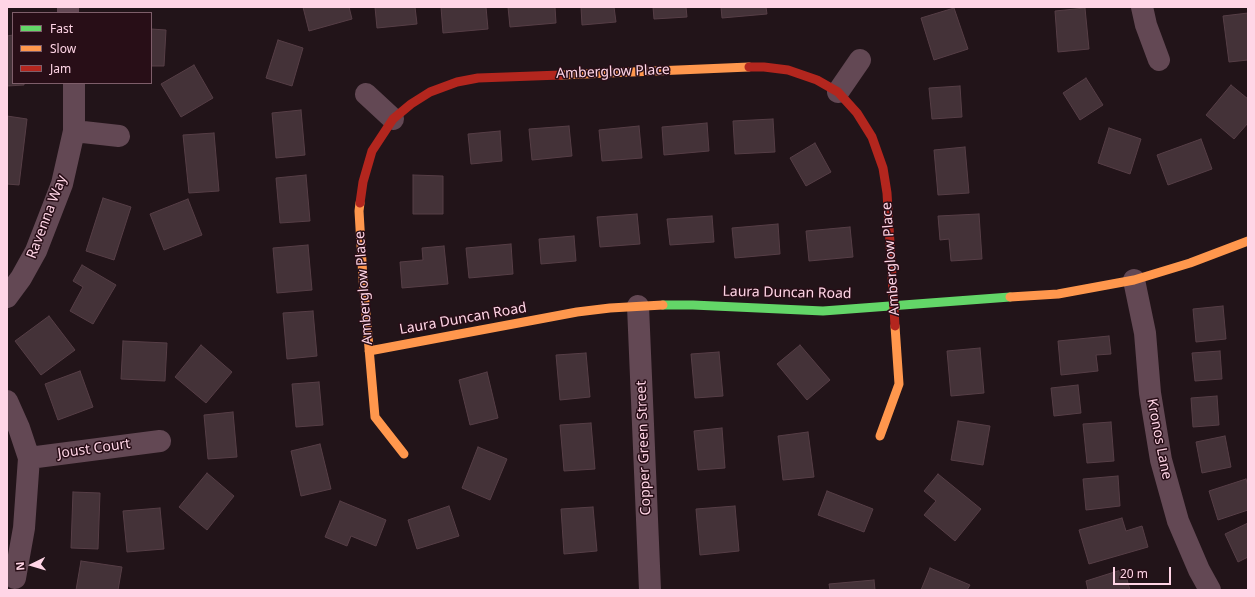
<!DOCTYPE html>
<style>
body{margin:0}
#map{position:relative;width:1255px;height:597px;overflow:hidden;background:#221419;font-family:"Noto Sans",sans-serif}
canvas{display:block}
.frame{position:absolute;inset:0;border:8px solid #ffd5e6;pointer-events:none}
.legend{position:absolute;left:12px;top:12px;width:140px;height:72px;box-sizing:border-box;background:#280e17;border:1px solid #7e5e6a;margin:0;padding:5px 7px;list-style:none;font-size:12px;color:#ffd5e6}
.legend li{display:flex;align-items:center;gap:8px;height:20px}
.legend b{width:20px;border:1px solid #7e5e6a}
.north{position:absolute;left:12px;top:545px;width:40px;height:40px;-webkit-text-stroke:3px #280e17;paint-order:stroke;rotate:265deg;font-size:11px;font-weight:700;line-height:16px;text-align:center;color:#ffd5e6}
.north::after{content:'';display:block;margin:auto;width:14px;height:18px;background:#ffd5e6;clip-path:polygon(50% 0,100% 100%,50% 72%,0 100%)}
.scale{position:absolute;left:1113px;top:567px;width:58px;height:18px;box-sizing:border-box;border:2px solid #ffd5e6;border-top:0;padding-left:5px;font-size:12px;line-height:14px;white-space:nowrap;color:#ffd5e6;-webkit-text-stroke:3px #280e17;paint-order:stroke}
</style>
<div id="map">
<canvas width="1255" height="597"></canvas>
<div class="frame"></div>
<ul class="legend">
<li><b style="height:5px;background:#63d668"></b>Fast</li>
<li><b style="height:5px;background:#ff974d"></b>Slow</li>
<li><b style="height:5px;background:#b3261e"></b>Jam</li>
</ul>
<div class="north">N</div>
<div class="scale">20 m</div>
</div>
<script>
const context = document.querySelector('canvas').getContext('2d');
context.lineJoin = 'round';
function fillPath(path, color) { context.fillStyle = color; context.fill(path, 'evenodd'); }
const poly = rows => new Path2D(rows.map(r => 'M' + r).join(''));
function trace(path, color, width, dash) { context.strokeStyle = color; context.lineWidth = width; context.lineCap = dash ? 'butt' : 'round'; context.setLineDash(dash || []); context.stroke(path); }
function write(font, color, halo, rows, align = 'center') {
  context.font = font + ' "Noto Sans",sans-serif'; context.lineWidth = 3; context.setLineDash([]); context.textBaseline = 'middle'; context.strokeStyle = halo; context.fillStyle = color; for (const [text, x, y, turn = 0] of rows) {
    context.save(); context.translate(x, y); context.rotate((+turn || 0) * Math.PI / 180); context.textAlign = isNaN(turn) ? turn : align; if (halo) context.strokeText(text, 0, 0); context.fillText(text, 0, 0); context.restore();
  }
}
const building = poly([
 [303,7,349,7,352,19,309,31,303,7],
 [375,7,415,7,417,24,377,28,375,7],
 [441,7,486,7,488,29,443,33,441,7],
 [508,7,555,7,556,23,510,27,508,7],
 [581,7,614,7,616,22,582,25,581,7],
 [653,7,686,7,687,17,654,19,653,7],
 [721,7,766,7,767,14,722,18,721,7],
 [954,8,968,49,934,60,921,18,954,8],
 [1085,8,1089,49,1058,52,1055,11,1085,8],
 [1248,13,1248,60,1229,62,1223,16,1248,13],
 [151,29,166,30,164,66,151,66,151,29],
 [13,35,13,83,24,83,24,85,7,86,7,36,13,35],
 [278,40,303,48,292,86,266,78,278,40],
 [194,65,213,98,181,117,161,84,194,65],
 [1086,78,1103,105,1080,120,1063,93,1086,78],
 [1231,85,1248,99,1248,123,1234,139,1206,115,1231,85],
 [960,86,962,117,932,119,929,88,960,86],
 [301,110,305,155,276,158,272,113,301,110],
 [7,116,27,119,19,185,7,184,7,116],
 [773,119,775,152,735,154,733,121,773,119],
 [707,123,709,151,664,155,662,127,707,123],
 [569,126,572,156,532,160,529,129,569,126],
 [639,126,642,158,602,161,599,130,639,126],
 [1109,128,1141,139,1130,174,1098,163,1109,128],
 [500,131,502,161,471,164,468,134,500,131],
 [214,133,219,191,189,193,183,135,214,133],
 [1201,139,1212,169,1168,185,1157,155,1201,139],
 [815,143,831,172,806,186,790,158,815,143],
 [965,147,969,193,938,195,934,150,965,147],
 [306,175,310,221,280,223,276,178,306,175],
 [413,175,443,176,443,214,413,214,413,175],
 [103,198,131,207,114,260,86,251,103,198],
 [188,199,202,235,164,250,150,214,188,199],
 [637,214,640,244,600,247,597,217,637,214],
 [979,214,982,259,951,261,949,239,940,240,938,216,979,214],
 [712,216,714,242,670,245,667,219,712,216],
 [778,224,780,254,735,258,732,228,778,224],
 [850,227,853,257,809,261,806,231,850,227],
 [574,236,576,261,541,264,539,239,574,236],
 [511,244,513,274,469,278,466,248,511,244],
 [308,245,312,290,277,293,273,248,308,245],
 [444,246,448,284,402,288,400,262,423,260,422,248,444,246],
 [82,265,116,285,93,324,70,311,83,287,73,281,82,265],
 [1223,306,1226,339,1196,342,1193,309,1223,306],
 [313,311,317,356,287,359,283,313,313,311],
 [49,316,75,350,41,375,15,341,49,316],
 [1109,336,1111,354,1096,355,1098,371,1061,375,1058,341,1109,336],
 [123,341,167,343,165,381,121,379,123,341],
 [201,345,232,372,206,403,175,377,201,345],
 [800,345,830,380,807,400,777,364,800,345],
 [980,348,984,393,951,396,947,351,980,348],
 [1220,351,1222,379,1195,381,1192,353,1220,351],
 [719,352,723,396,695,398,691,354,719,352],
 [586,353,590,397,560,400,556,355,586,353],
 [80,371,93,407,58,420,45,384,80,371],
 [487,372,498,418,470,425,459,380,487,372],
 [319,382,323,425,296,427,292,384,319,382],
 [1078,385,1081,413,1054,416,1051,388,1078,385],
 [1217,396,1219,425,1193,427,1191,398,1217,396],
 [233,412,237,457,208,459,204,415,233,412],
 [958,421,990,426,983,465,951,460,958,421],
 [1111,422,1114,461,1087,463,1083,424,1111,422],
 [591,423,595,469,564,471,560,425,591,423],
 [722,428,725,468,698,470,694,431,722,428],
 [808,432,814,477,783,480,778,436,808,432],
 [1225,436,1231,467,1202,473,1196,442,1225,436],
 [320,444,331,489,301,496,291,451,320,444],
 [478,447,507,459,490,500,462,488,478,447],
 [207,473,234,496,207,530,179,507,207,473],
 [938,474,981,509,955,541,924,515,936,501,924,491,938,474],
 [1118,476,1120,506,1086,510,1083,479,1118,476],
 [1246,479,1248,486,1248,510,1218,520,1209,491,1246,479],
 [827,491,873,509,864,532,818,515,827,491],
 [73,492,100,493,98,549,71,548,73,492],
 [340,501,386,520,376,546,351,536,347,546,325,537,340,501],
 [449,506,459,536,417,549,408,520,449,506],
 [735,506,739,551,700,555,696,509,735,506],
 [593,507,597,551,564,554,561,509,593,507],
 [160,508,164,549,127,552,123,511,160,508],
 [1122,518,1126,531,1142,526,1148,547,1089,564,1079,530,1122,518],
 [1248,523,1248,557,1238,562,1225,534,1248,523],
 [81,561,122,567,118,590,76,590,81,561],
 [930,568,970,585,967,590,921,590,930,568],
 [1124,569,1130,590,1088,590,1086,581,1124,569],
 [874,580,875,590,830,590,829,584,874,580]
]);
fillPath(building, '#443238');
trace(building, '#563e46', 1);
trace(poly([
 [68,7,68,13],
 [1142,7,1146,25,1159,60],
 [838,92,860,60],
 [366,94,393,119],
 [74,131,119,136],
 [1134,280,1145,333,1150,393,1161,460,1178,521,1199,570,1210,590],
 [7,297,21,278,36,251,62,184,74,131,74,83],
 [638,306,650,590],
 [7,401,19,428,29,458,24,528,15,578],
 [29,458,160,441]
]), '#634854', 22);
trace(poly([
 [663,305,693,305,823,311,1010,297]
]), '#63d668', 9);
trace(poly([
 [561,75,749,67],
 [360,203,359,211,363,279,375,417,404,454],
 [1010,297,1058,294,1134,280,1190,263,1248,241],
 [369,351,577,312,610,308,663,305],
 [880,436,899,384,895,326]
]), '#ff974d', 9);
trace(poly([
 [749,67,764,67,788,70,817,80,838,92,857,113,872,137,883,168,887,193,895,326],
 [360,203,363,182,372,151,393,119,411,104,430,92,457,82,478,78,561,75]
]), '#b3261e', 9);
write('14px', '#ffd5e6', '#280e17', [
 ["Amberglow Place",613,72,-2],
 ["Ravenna Way",47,217,-69],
 ["Amberglow Place",891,259,-94],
 ["Amberglow Place",364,288,-94],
 ["Laura Duncan Road",787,293,1],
 ["Laura Duncan Road",463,319,-10],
 ["Kronos Lane",1159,439,79],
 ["Copper Green Street",644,448,-92],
 ["Joust Court",94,449,-8]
]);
</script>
